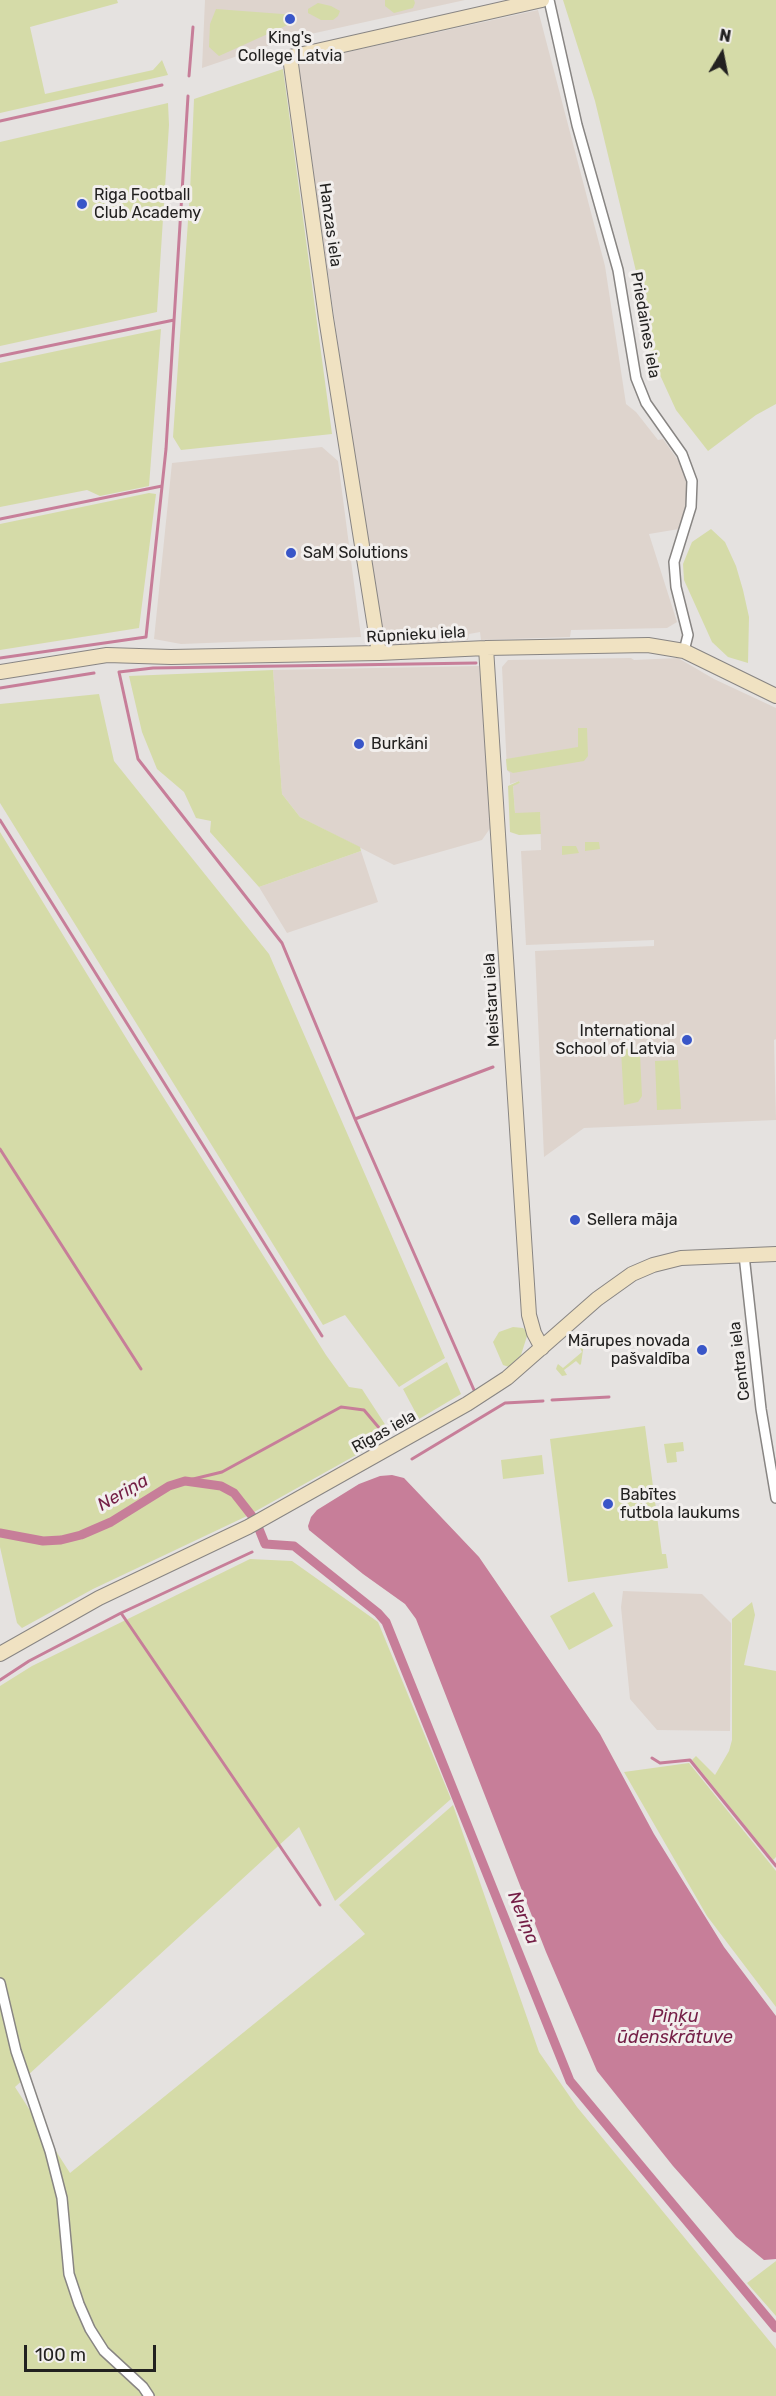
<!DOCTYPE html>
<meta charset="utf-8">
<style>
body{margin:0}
#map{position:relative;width:776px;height:2396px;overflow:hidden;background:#e5e2e0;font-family:Rubik,sans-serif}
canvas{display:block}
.north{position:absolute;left:692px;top:24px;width:60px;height:60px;-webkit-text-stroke:4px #f2efed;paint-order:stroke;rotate:10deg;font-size:16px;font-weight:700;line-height:24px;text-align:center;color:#222120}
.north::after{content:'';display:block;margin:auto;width:21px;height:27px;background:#222120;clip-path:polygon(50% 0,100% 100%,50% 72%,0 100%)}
.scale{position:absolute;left:24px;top:2345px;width:132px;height:27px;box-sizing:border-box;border:3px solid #222120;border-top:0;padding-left:8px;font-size:18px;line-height:21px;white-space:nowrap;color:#222120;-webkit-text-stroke:4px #f2efed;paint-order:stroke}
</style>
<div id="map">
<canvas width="776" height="2396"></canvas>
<div class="north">N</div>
<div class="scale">100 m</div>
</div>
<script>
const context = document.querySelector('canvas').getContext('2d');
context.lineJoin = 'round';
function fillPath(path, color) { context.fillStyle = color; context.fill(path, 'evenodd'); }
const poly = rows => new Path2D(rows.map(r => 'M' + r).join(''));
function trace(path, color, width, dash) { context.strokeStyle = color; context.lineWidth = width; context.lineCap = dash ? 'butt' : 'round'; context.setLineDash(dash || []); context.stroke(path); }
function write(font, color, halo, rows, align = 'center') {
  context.font = font + ' Rubik,sans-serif'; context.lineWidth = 6; context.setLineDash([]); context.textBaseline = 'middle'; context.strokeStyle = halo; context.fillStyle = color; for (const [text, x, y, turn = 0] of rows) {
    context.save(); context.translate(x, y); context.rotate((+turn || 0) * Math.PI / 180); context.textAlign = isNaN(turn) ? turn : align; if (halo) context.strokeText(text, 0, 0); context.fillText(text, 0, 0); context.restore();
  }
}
fillPath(poly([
 [205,0,465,0,288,39,202,68],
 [538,10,605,266,626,404,636,412,658,440,663,439,680,463,688,488,687,506,679,529,649,534,677,622,667,628,571,630,570,637,481,640,480,632,469,634,468,640,390,645,381,637,378,624,298,63],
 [322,447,338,461,361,637,181,644,154,639,172,463],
 [631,658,634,660,678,658,714,679,776,708,776,1039,774,1040,776,1120,584,1128,544,1157,535,951,654,946,654,940,526,945,521,851,541,850,540,813,515,813,513,785,520,783,519,781,510,784,510,773,507,770,502,667,508,660],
 [479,666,491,827,482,840,394,865,300,817,282,794,273,670],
 [361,851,378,902,287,933,259,887],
 [623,1591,702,1594,731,1623,730,1731,657,1730,630,1699,621,1607]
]), '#ded4cd');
fillPath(poly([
 [0,0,117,0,118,3,30,27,45,94,153,70,162,60,168,75,0,113],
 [385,0,414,0,415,3,413,8,394,13,385,6],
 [563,0,776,0,776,404,756,415,708,451,676,410,649,351,641,292,595,101],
 [318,3,331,6,340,11,338,16,333,20,321,20,308,13,308,9],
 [216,9,296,15,292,23,219,56,209,47,210,24],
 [283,69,332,434,181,450,173,437,190,192,194,99],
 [168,103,169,125,157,312,0,346,0,142],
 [161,329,149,486,100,496,87,490,0,507,0,363],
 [149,493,156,494,139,628,0,650,0,524],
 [711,529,725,542,736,566,743,590,749,617,748,663,728,657,712,642,684,580,683,564,692,542],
 [273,670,282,794,300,817,360,847,361,851,259,887,210,832,211,821,196,818,184,792,157,769,142,732,129,676],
 [99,694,114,761,269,954,445,1358,399,1387,345,1315,323,1325,0,803,0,704],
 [578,728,587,728,588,756,584,761,513,773,507,770,506,759,578,747],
 [519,781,520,783,513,786,515,813,540,812,541,834,519,835,510,832,508,786],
 [0,832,131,1046,326,1355,349,1387,362,1389,390,1432,383,1440,247,1516,93,1589,22,1628,17,1623,0,1547],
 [585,842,599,842,600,849,585,851],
 [562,846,576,846,579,853,562,855],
 [629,1049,640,1054,642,1096,638,1102,624,1105,621,1050],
 [678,1060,681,1109,657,1110,655,1061],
 [513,1327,523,1328,528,1333,521,1355,509,1367,503,1365,493,1342,499,1332],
 [584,1343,581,1364,580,1365,576,1361,564,1370,567,1375,562,1376,556,1369,557,1366,558,1364,563,1368,582,1352,579,1346],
 [447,1362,461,1394,419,1419,403,1389],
 [645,1426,662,1554,666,1554,668,1568,568,1582,550,1439],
 [683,1442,684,1451,676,1452,677,1462,667,1463,664,1444],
 [542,1455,544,1474,503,1479,501,1460],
 [250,1559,292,1561,378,1622,451,1799,335,1901,299,1827,15,2087,70,2173,365,1934,339,1905,453,1805,539,2052,577,2107,776,2349,776,2396,0,2396,0,1686,32,1666],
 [594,1592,613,1626,569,1650,550,1616],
 [752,1602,755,1615,744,1665,776,1671,776,1857,773,1860,692,1760,696,1756,715,1775,729,1751,732,1740,732,1619],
 [689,1763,776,1871,776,2007,707,1916,624,1772],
 [776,2261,776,2316,747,2283]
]), '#d5dba8');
fillPath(poly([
 [392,1475,404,1478,479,1557,600,1734,654,1834,724,1947,776,2016,776,2259,764,2260,736,2237,673,2166,597,2071,546,1952,416,1619,405,1604,363,1574,309,1530,308,1526,311,1517,317,1510,359,1484,380,1476]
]), '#c77e99');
trace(poly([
 [189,76,193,27],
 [0,121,162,85],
 [0,356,174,320],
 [0,519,162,486],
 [0,658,146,637,166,449,188,96],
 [0,688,94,673],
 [0,820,322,1336],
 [355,1119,493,1067],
 [0,1149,141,1369],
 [474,1390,355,1119,282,943,138,759,119,672,153,668,476,663],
 [552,1400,609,1397],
 [412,1459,505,1403,543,1401],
 [185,1481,222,1472,341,1407,364,1410,380,1429],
 [121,1613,320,1905],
 [0,1680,29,1661,121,1613,252,1552],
 [652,1758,660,1763,690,1760,776,1866]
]), '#c77e99', 3);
trace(poly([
 [259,1529,265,1544,294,1546,378,1613,386,1622,570,2081,776,2328],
 [0,1533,43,1541,61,1540,81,1535,111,1522,169,1486,185,1481,221,1486,234,1493,252,1516]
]), '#c77e99', 9);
const street = poly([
 [549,0,577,125,618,270,636,378,646,403,682,454,692,481,691,507,674,562,676,587,688,635,684,651],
 [744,1255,761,1409,776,1498],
 [0,1983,16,2051,50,2151,62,2198,69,2274,79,2304,90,2329,104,2351,143,2387,149,2396]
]);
const secondary = poly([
 [486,648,529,1315,534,1333,542,1348],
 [379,653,326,318,290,57,542,0],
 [0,672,107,655,171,657,379,653,486,648,648,645,684,651,776,696],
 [0,1654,99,1598,248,1527,467,1404,507,1378,597,1299,632,1274,653,1265,681,1258,776,1254]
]);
trace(street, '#888583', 12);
trace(secondary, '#888583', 16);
trace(street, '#fff', 9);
trace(secondary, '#f0e2c2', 14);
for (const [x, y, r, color] of [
 [290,19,6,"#3956c8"],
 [82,204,6,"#3956c8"],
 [291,553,6,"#3956c8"],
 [359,744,6,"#3956c8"],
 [687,1040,6,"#3956c8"],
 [575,1220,6,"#3956c8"],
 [702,1350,6,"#3956c8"],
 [608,1504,6,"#3956c8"]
]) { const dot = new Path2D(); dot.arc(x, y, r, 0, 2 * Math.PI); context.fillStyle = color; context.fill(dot); trace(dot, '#f2efed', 2); }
write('16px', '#222120', '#f2efed', [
 ["King's",290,38,"center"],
 ["College Latvia",290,56,"center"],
 ["Riga Football",94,195],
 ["Club Academy",94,213],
 ["SaM Solutions",303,553],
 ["Burkāni",371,744],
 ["International",675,1031,"right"],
 ["School of Latvia",675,1049,"right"],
 ["Sellera māja",587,1220],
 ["Mārupes novada",690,1341,"right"],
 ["pašvaldība",690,1359,"right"],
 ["Babītes",620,1495],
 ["futbola laukums",620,1513]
], 'left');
write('16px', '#222120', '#f2efed', [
 ["Hanzas iela",330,225,82],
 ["Priedaines iela",645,325,80],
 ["Rūpnieku iela",416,635,-3],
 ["Meistaru iela",492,1000,-93],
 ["Centra iela",740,1361,-97],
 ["Rīgas iela",384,1432,-29]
]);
write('italic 18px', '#741e46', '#f2efed', [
 ["Neriņa",123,1493,-30],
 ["Neriņa",523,1918,68],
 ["Piņķu",675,2017],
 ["ūdenskrātuve",675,2038]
]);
</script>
